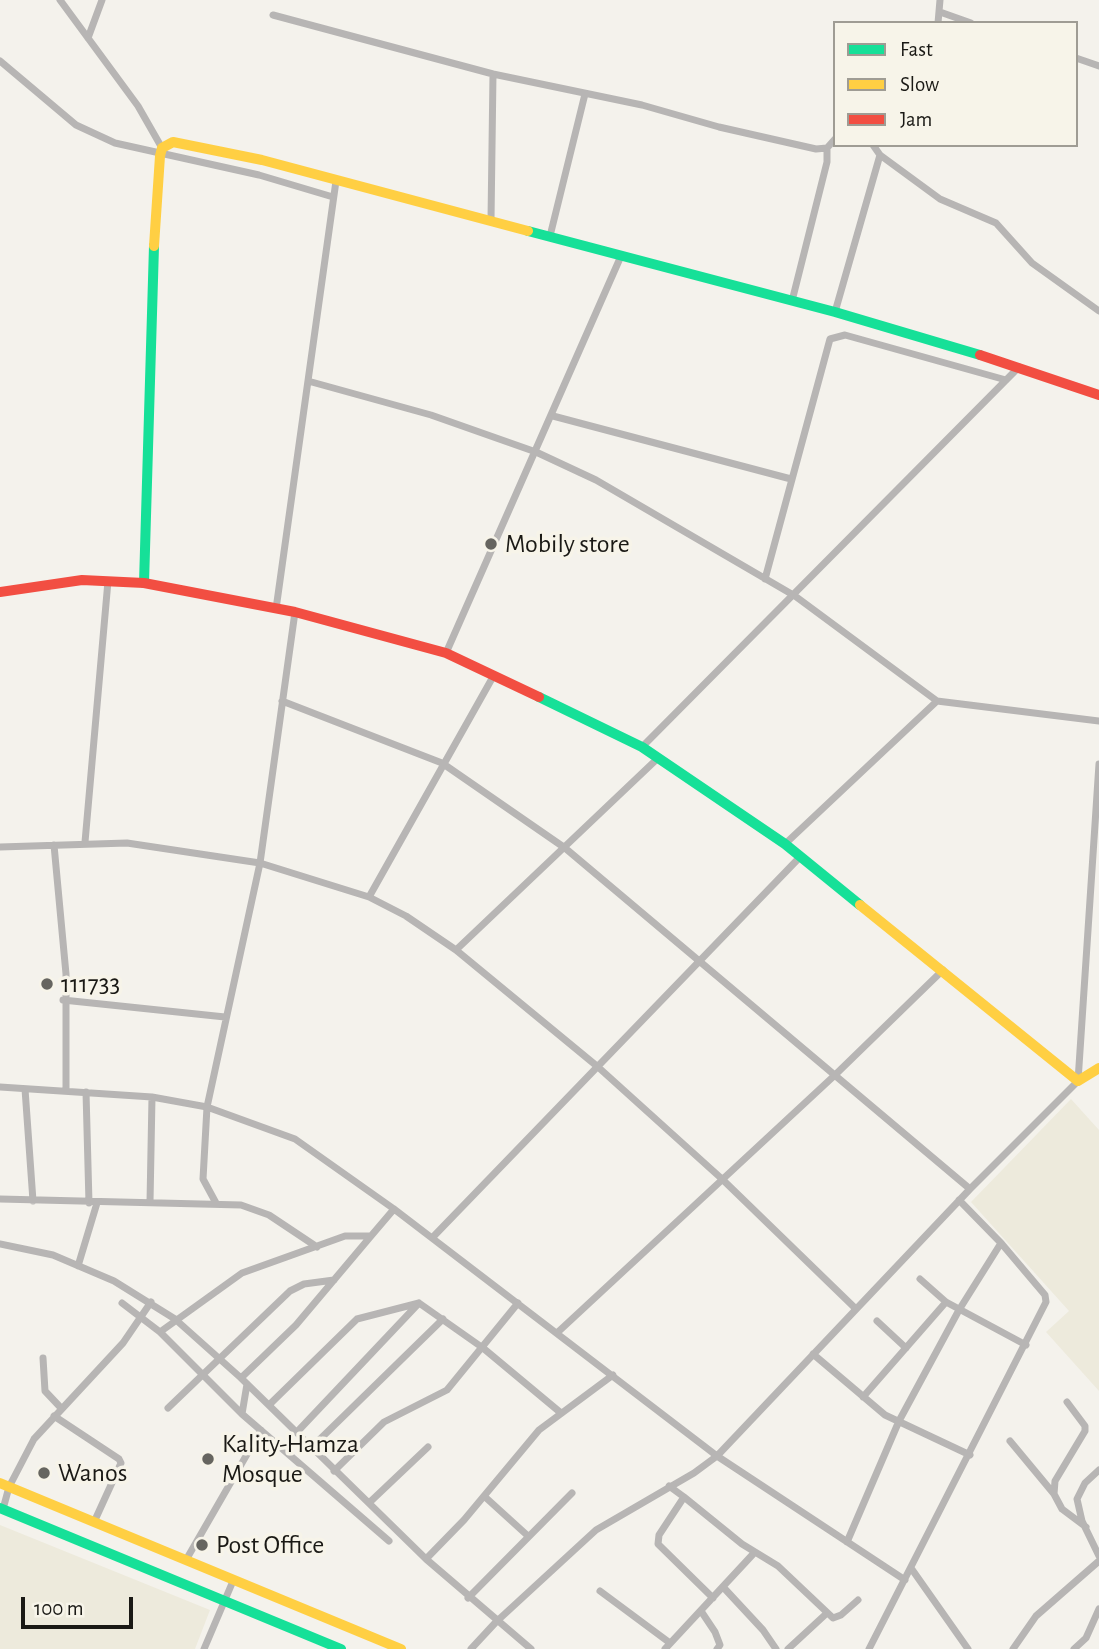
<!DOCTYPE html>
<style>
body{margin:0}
#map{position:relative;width:1099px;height:1649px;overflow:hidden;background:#f4f2ec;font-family:"Alegreya Sans",sans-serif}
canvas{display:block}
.legend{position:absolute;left:833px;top:21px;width:245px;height:126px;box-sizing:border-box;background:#f7f4e9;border:2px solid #9f9c94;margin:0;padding:9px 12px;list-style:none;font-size:21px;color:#1a1915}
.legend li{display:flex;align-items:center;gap:14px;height:35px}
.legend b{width:35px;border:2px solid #9f9c94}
.scale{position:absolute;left:21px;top:1597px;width:112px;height:32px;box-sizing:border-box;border:4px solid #1a1915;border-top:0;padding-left:9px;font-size:21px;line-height:24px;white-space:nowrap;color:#1a1915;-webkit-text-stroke:5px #f7f4e9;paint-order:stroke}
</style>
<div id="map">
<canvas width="1099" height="1649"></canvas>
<ul class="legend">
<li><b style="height:9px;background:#16e098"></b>Fast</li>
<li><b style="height:9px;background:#ffcf43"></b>Slow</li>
<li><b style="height:9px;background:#f24e42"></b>Jam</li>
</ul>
<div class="scale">100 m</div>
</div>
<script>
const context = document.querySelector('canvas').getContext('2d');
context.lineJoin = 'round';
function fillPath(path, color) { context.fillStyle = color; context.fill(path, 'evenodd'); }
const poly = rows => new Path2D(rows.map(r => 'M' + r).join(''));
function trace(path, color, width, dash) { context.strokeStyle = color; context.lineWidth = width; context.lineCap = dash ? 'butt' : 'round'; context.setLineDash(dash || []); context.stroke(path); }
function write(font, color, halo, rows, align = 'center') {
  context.font = font + ' "Alegreya Sans",sans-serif'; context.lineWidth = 7; context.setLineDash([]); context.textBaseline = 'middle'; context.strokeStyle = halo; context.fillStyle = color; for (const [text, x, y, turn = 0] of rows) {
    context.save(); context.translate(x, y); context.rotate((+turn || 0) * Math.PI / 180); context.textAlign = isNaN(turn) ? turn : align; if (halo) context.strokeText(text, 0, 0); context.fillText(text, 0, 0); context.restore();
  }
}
fillPath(poly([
 [1071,1099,1099,1130,1099,1391,1046,1332,1069,1311,971,1202],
 [0,1525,210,1610,195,1649,0,1649]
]), '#edeadc');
trace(poly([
 [60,0,138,106,162,148],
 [940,12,971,23],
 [273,15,493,74,491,220],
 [938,23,940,0],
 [88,38,102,0],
 [1076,58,1099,66],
 [0,61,76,125,115,143,259,175,333,197],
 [493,74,642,105,719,127,816,149,827,148,835,139],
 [873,145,880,155,940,199,996,223,1032,263,1099,311],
 [550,236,585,94],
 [792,301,827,162,827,148],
 [835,312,880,155],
 [308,381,431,415,536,452,596,480,795,596,937,701,1099,721],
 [553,416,791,479],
 [765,579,830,339,845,335,1006,380],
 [276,609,336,181],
 [446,653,621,256],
 [282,701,442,763,565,848,970,1189],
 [642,747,1019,367],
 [85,842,108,581],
 [785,844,937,701],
 [54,845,66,974,66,1091],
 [0,847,127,843,260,863,369,897,406,916,456,950,598,1067,722,1179,856,1309],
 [369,897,494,675],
 [456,950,657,759],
 [63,1000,225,1017],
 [0,1087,152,1097,207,1107,295,1139,394,1209,717,1456,905,1580],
 [25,1089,33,1201],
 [86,1092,89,1203],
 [0,1199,241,1205,269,1215,317,1247],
 [150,1202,152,1097],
 [216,1203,203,1179,207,1107,260,863,295,612],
 [432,1238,800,857],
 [0,1244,53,1255,114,1281,175,1319,241,1378,426,1559,531,1649],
 [78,1266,97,1203],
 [920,1279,946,1302,1026,1345],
 [122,1303,160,1332,242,1414,389,1541],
 [877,1321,906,1348],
 [160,1332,242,1273,345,1236,371,1236,394,1209],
 [558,1332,835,1075,943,970],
 [813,1354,885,1415,970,1455],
 [43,1358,45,1391,62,1409],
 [241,1378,296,1325,371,1236],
 [863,1397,946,1302],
 [1067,1402,1085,1426,1085,1431,1055,1481,1054,1494,1062,1509,1086,1527],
 [269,1405,357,1319,419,1303,483,1348,561,1413],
 [168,1408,290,1291,304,1284,334,1280],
 [242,1414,247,1384],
 [54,1416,119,1459,121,1463,95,1520],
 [297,1432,419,1303],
 [1010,1441,1054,1494],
 [312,1447,443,1319],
 [1099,1470,1085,1483,1077,1499,1082,1521,1099,1556],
 [334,1471,384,1422,447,1390,518,1303],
 [669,1486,684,1497,659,1535,658,1544,713,1598],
 [484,1496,528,1536],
 [684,1497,742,1544,778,1566,833,1618,841,1615,858,1600],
 [370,1502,428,1447],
 [3,1509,9,1487,34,1439,123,1343,151,1302],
 [847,1542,899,1421,959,1310,1001,1243],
 [426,1559,464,1520,539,1430,613,1375],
 [186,1560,261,1430],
 [911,1568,968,1649],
 [724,1588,763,1630,776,1649],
 [600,1591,670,1643],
 [468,1598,572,1493],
 [701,1611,715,1632,720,1645,717,1649],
 [204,1649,233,1581],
 [471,1649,496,1622,596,1530,694,1473,717,1456,970,1189,1078,1081,1099,764],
 [665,1649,755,1552],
 [788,1649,827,1613],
 [869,1649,1046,1302,1045,1295,1001,1243,959,1200],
 [1013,1649,1036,1616,1099,1561],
 [1074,1649,1086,1638,1099,1609]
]), '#b7b5b4', 7);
trace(poly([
 [528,231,835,312,980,355],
 [144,583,154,246],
 [539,697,642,747,785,844,860,905],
 [0,1508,341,1649]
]), '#16e098', 10);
trace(poly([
 [154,246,160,156,162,148,173,142,262,160,528,231],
 [860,905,1078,1081,1099,1068],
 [0,1483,401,1649]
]), '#ffcf43', 10);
trace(poly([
 [980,355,1099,395],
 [0,592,82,580,144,583,295,612,446,653,539,697]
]), '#f24e42', 10);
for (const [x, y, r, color] of [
 [491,544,7,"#666560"],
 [47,984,7,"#666560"],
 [208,1459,7,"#666560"],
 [44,1473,7,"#666560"],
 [202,1545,7,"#666560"]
]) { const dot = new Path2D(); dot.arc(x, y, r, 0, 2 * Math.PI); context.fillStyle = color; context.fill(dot); trace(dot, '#f7f4e9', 2.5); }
write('26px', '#1a1915', '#f7f4e9', [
 ["Mobily store",505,544],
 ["111733",61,984],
 ["Kality-Hamza",222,1444],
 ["Mosque",222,1474],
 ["Wanos",58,1473],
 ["Post Office",216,1545]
], 'left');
</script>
